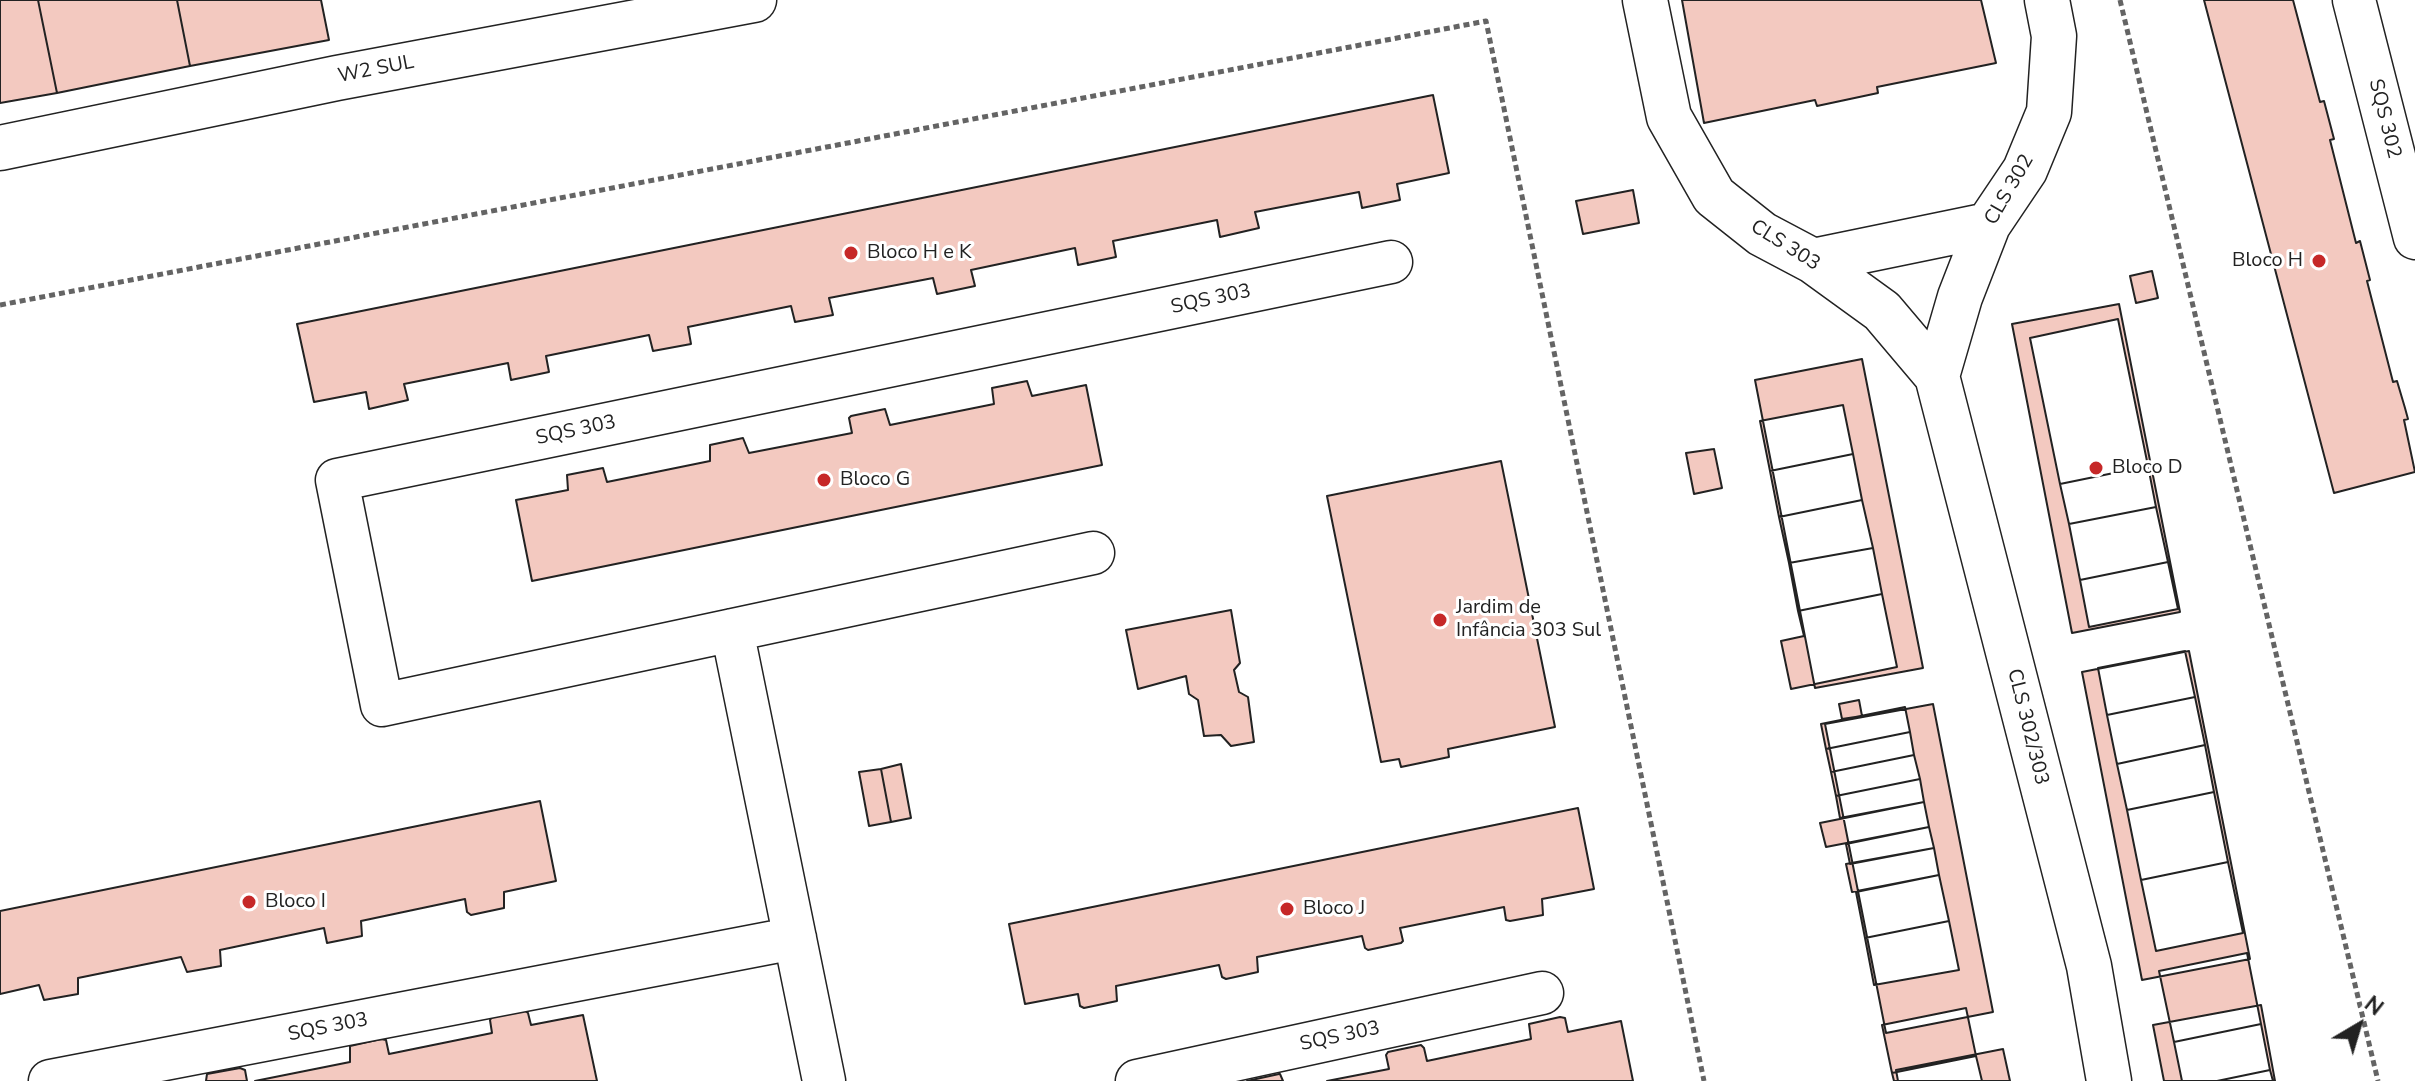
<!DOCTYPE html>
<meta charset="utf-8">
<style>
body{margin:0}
#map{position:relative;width:2415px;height:1081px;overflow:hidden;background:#fff;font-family:"Nunito Sans",sans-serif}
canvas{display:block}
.north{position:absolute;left:2319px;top:985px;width:80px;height:80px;-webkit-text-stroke:6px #fff;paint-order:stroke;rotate:38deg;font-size:22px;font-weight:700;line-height:32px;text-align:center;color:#222}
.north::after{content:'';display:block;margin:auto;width:28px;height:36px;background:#222;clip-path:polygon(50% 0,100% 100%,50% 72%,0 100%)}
</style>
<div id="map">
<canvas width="2415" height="1081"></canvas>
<div class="north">N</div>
</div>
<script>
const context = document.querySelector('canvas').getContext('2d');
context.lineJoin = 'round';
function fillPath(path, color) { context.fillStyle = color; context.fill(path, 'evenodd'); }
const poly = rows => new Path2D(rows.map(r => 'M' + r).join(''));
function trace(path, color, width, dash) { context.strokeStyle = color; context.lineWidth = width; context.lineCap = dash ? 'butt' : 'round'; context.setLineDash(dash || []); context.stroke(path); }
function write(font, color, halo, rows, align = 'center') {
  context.font = font + ' "Nunito Sans",sans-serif'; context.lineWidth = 6; context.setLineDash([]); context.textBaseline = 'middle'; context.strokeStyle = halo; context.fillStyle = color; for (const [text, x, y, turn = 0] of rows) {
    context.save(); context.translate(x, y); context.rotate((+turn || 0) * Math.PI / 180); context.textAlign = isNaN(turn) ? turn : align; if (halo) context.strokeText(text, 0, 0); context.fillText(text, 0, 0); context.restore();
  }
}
const building = poly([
 [0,0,38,0,57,93,0,103,0,0],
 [38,0,177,0,190,66,57,93,38,0],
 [177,0,321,0,329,40,190,66,177,0],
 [1682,0,1981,0,1996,63,1877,87,1878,93,1817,106,1815,100,1704,123,1682,0],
 [2204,0,2293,0,2320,102,2324,101,2334,139,2330,140,2356,243,2360,241,2370,280,2367,281,2393,382,2397,381,2405,408,2408,419,2404,420,2415,472,2334,493,2204,0],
 [1433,95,1449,173,1397,184,1400,200,1362,208,1359,192,1255,212,1259,228,1220,237,1217,220,1113,241,1116,257,1078,265,1075,248,971,270,975,286,937,294,933,278,829,298,833,315,795,322,791,306,688,327,691,344,653,351,649,335,546,356,549,372,511,380,508,363,404,384,408,400,369,409,366,392,314,402,297,324,1433,95],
 [1633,190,1639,223,1583,234,1576,201,1633,190],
 [2152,271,2158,298,2136,303,2130,276,2152,271],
 [2119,304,2180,612,2072,633,2012,324,2119,304],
 [2118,319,2148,466,2060,484,2030,338,2118,319],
 [1862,359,1923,668,1815,688,1755,380,1862,359],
 [1027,381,1032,396,1086,385,1102,465,532,581,516,500,568,490,567,475,603,468,607,482,710,461,710,445,743,438,749,453,852,433,849,418,851,416,885,409,890,425,994,404,992,388,1027,381],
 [1843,405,1853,454,1770,471,1760,421,1843,405],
 [1714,449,1722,488,1694,494,1686,453,1714,449],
 [1853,454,1862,500,1779,517,1770,471,1853,454],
 [1501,461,1555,727,1448,749,1449,757,1401,767,1399,759,1381,762,1327,496,1501,461],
 [2148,466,2156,507,2069,524,2060,484,2148,466],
 [1862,500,1873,548,1789,563,1779,517,1862,500],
 [2156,507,2168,562,2080,580,2069,524,2156,507],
 [1873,548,1882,594,1798,611,1789,563,1873,548],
 [2168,562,2178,609,2089,627,2080,580,2168,562],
 [1882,594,1897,667,1791,689,1781,641,1804,636,1798,611,1882,594],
 [1231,610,1240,663,1234,670,1239,692,1248,697,1254,742,1231,746,1221,735,1204,736,1198,700,1189,694,1186,676,1138,689,1126,630,1231,610],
 [2185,651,2195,697,2107,715,2098,668,2185,651],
 [2189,651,2250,959,2142,980,2082,672,2189,651],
 [2195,697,2205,745,2117,764,2107,715,2195,697],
 [1859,700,1862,716,1842,719,1839,704,1859,700],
 [1933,704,1993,1012,1886,1033,1825,724,1933,704],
 [1905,707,1910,732,1826,749,1821,724,1905,707],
 [1910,732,1914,755,1831,772,1826,749,1910,732],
 [2205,745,2214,792,2127,810,2117,764,2205,745],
 [1914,755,1920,779,1836,796,1831,772,1914,755],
 [901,764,911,818,891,822,881,769,901,764],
 [881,769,891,822,869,826,859,772,881,769],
 [1920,779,1924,802,1840,818,1836,796,1920,779],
 [2214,792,2228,862,2141,880,2127,810,2214,792],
 [540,801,556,881,504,892,504,908,471,915,467,912,465,899,361,921,362,936,327,943,324,928,220,950,221,966,187,972,181,957,78,978,78,994,44,1000,39,985,0,994,0,911,540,801],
 [1924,802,1929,827,1826,847,1820,823,1924,802],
 [1578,808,1594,889,1542,899,1543,915,1510,921,1506,920,1504,907,1400,928,1403,941,1401,943,1368,950,1365,948,1362,936,1257,957,1258,972,1226,979,1222,977,1219,965,1116,986,1117,1001,1084,1008,1080,1006,1078,994,1025,1004,1009,924,1578,808],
 [1929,827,1934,848,1850,864,1846,844,1929,827],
 [1934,848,1939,875,1852,892,1846,864,1934,848],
 [2228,862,2243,933,2156,951,2141,880,2228,862],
 [1939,875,1949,921,1865,938,1856,892,1939,875],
 [1949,921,1959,970,1874,985,1865,938,1949,921],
 [2247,953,2261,1024,2174,1042,2159,971,2247,953],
 [2261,1005,2275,1081,2164,1081,2153,1025,2261,1005],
 [1966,1008,1976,1056,1892,1073,1882,1025,1966,1008],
 [524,1010,528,1013,531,1025,583,1015,597,1081,255,1081,350,1062,350,1046,381,1039,386,1040,389,1054,492,1033,490,1020,492,1017,524,1010],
 [1560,1017,1565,1018,1568,1032,1621,1021,1633,1081,1327,1081,1389,1069,1386,1055,1388,1052,1421,1045,1424,1048,1427,1061,1531,1039,1529,1024,1560,1017],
 [2261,1024,2270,1070,2217,1081,2182,1081,2174,1042,2261,1024],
 [2003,1049,2010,1081,1898,1081,1896,1070,2003,1049],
 [1976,1056,1982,1081,1894,1081,1892,1073,1976,1056],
 [240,1068,245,1070,247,1081,206,1081,207,1074,240,1068],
 [2270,1070,2273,1081,2217,1081,2270,1070],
 [1280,1074,1283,1081,1247,1081,1279,1074,1280,1074]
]);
fillPath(building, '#f3c9c0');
trace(building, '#222', 2);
const street = poly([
 [2354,0,2415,238],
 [1093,553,382,705,337,480,1391,262],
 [732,630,824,1081],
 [50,1081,795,938],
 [1137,1081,1542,993]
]);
const secondary = poly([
 [1645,0,1669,117,1714,196,1762,234,1813,261,1882,311,1937,376,2089,966,2109,1081],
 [0,148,337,78,754,0],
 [1813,261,1988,225],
 [1937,376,1960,297,1988,225,2025,170,2049,112,2054,36,2047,0]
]);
trace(street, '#222', 45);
trace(secondary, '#222', 47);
trace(poly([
 [2120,0,2378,1081],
 [0,305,1486,21,1704,1081]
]), '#646464', 5, [6, 4]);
trace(street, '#fff', 42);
trace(secondary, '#fff', 44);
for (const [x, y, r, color] of [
 [851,253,8,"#c62828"],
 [2319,261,8,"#c62828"],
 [2096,468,8,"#c62828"],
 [824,480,8,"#c62828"],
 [1440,620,8,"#c62828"],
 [249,902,8,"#c62828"],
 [1287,909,8,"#c62828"]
]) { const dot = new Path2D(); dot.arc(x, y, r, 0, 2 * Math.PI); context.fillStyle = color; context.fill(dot); trace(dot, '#fff', 3); }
write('20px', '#222', '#fff', [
 ["W2 SUL",376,70,-11],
 ["SQS 302",2384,119,76],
 ["CLS 302",2010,190,-60],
 ["CLS 303",1785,246,32],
 ["SQS 303",1211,300,-12],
 ["SQS 303",576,431,-12],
 ["CLS 302/303",2027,727,76],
 ["SQS 303",328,1028,-11],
 ["SQS 303",1340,1037,-12]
]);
write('20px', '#222', '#fff', [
 ["Bloco H e K",867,253],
 ["Bloco H",2303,261,"right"],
 ["Bloco D",2112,468],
 ["Bloco G",840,480],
 ["Jardim de",1456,608],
 ["Infância 303 Sul",1456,631],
 ["Bloco I",265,902],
 ["Bloco J",1303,909]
], 'left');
</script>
